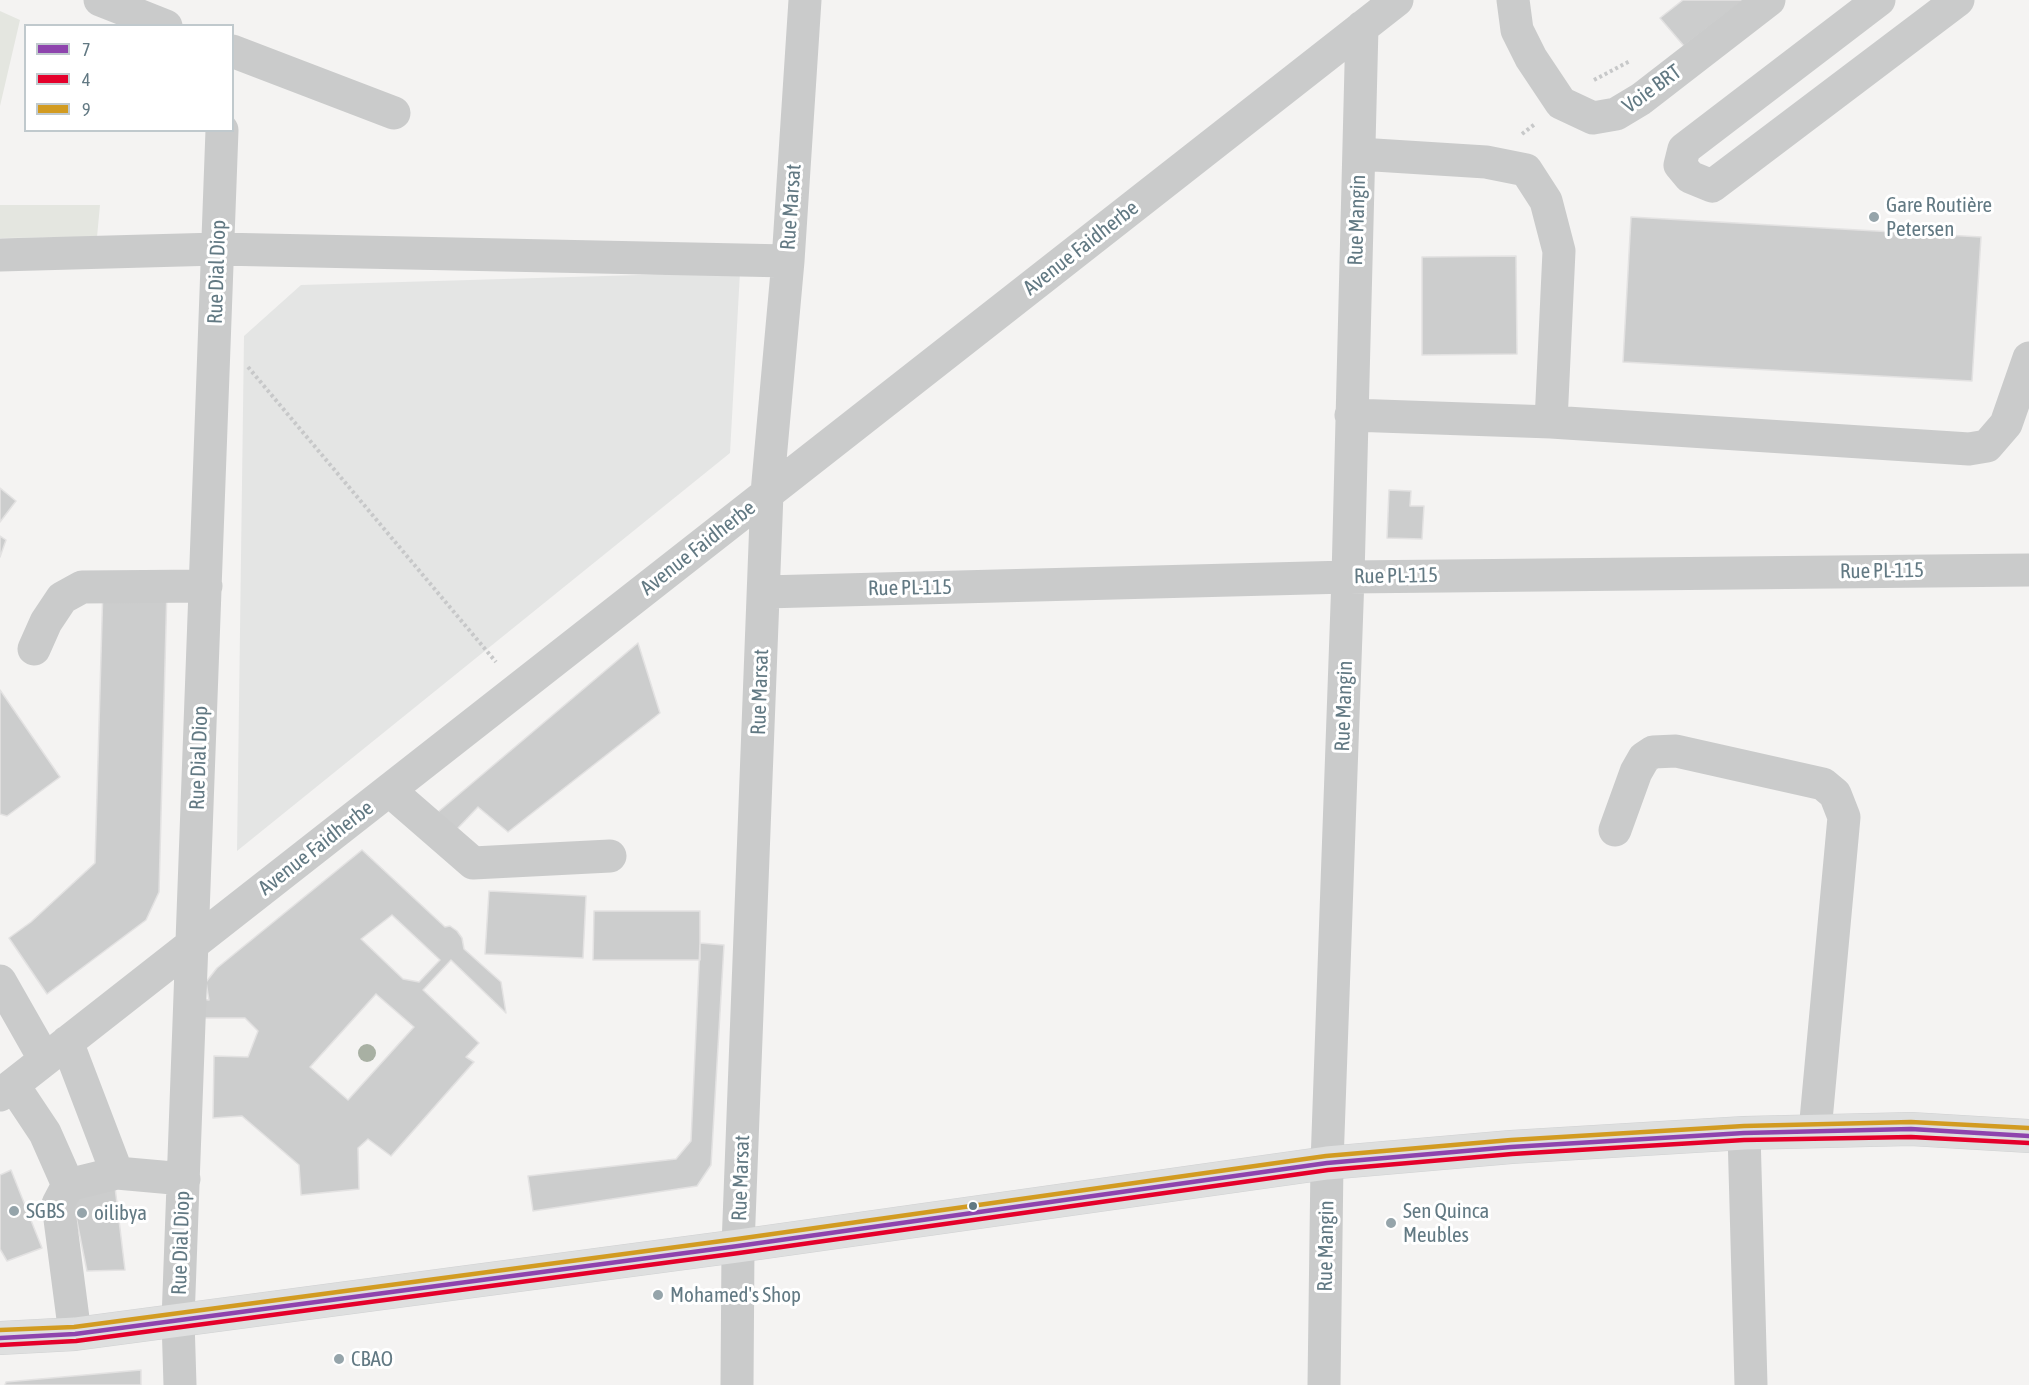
<!DOCTYPE html>
<meta charset="utf-8">
<style>
body{margin:0}
#map{position:relative;width:2029px;height:1385px;overflow:hidden;background:#f4f3f2;font-family:"Asap Condensed",sans-serif}
canvas{display:block}
.legend{position:absolute;left:24px;top:24px;width:210px;height:108px;box-sizing:border-box;background:#fff;border:2px solid #c0c9cd;margin:0;padding:8px 10px;list-style:none;font-size:18px;color:#627983}
.legend li{display:flex;align-items:center;gap:12px;height:30px}
.legend b{width:30px;border:2px solid #c0c9cd}
</style>
<div id="map">
<canvas width="2029" height="1385"></canvas>
<ul class="legend">
<li><b style="height:8px;background:#8e44ad"></b>7</li>
<li><b style="height:8px;background:#e4002b"></b>4</li>
<li><b style="height:8px;background:#d29b21"></b>9</li>
</ul>
</div>
<script>
const context = document.querySelector('canvas').getContext('2d');
context.lineJoin = 'round';
function fillPath(path, color) { context.fillStyle = color; context.fill(path, 'evenodd'); }
const poly = rows => new Path2D(rows.map(r => 'M' + r).join(''));
function trace(path, color, width, dash) { context.strokeStyle = color; context.lineWidth = width; context.lineCap = dash ? 'butt' : 'round'; context.setLineDash(dash || []); context.stroke(path); }
function write(font, color, halo, rows, align = 'center') {
  context.font = font + ' "Asap Condensed",sans-serif'; context.lineWidth = 6; context.setLineDash([]); context.textBaseline = 'middle'; context.strokeStyle = halo; context.fillStyle = color; for (const [text, x, y, turn = 0] of rows) {
    context.save(); context.translate(x, y); context.rotate((+turn || 0) * Math.PI / 180); context.textAlign = isNaN(turn) ? turn : align; if (halo) context.strokeText(text, 0, 0); context.fillText(text, 0, 0); context.restore();
  }
}
fillPath(poly([
 [740,272,730,453,237,851,244,336,301,285]
]), '#e4e5e4');
fillPath(poly([
 [0,11,20,20,0,106],
 [0,205,100,205,97,237,0,238]
]), '#e4e6e0');
const building = poly([
 [1683,0,1744,0,1684,46,1660,18,1683,0],
 [1631,217,1981,237,1972,381,1623,362,1631,217],
 [1516,256,1517,354,1422,355,1422,257,1516,256],
 [0,488,16,501,0,522,0,488],
 [1389,490,1411,491,1410,506,1424,506,1422,539,1387,538,1389,490],
 [0,536,6,540,0,557,0,536],
 [103,586,167,587,159,892,146,920,47,994,9,938,31,922,95,863,103,586],
 [638,643,660,713,508,832,478,807,456,830,438,812,638,643],
 [0,690,60,777,7,816,0,814,0,690],
 [362,850,445,927,450,926,457,931,462,938,464,949,501,982,506,1013,451,960,423,990,479,1043,466,1057,474,1062,391,1156,368,1139,358,1148,359,1189,301,1195,299,1165,242,1116,213,1118,214,1056,248,1057,258,1031,245,1018,201,1018,199,999,209,1000,206,982,217,968,362,850],
 [392,915,440,960,419,982,403,979,361,939,392,915],
 [376,994,414,1027,348,1100,310,1067,376,994],
 [489,891,586,896,583,958,485,954,489,891],
 [594,911,700,911,700,960,593,960,594,911],
 [700,943,724,945,711,1165,697,1186,533,1211,528,1176,676,1159,691,1141,700,943],
 [11,1170,42,1248,7,1261,0,1249,0,1175,11,1170],
 [115,1187,125,1270,87,1271,72,1197,115,1187],
 [141,1370,141,1385,5,1385,6,1382,141,1370]
]);
fillPath(building, '#cccdcd');
trace(building, '#e3e2e2', 1.5);
const major = poly([
 [0,1338,75,1334,738,1246,1327,1163,1511,1147,1744,1133,1911,1129,2029,1136]
]);
trace(major, '#d0d1d2', 34);
trace(poly([
 [1594,80,1630,61],
 [1522,134,1535,124],
 [248,367,496,662]
]), '#c7c8c9', 4, [3, 3]);
trace(poly([
 [100,0,166,26],
 [1513,0,1517,30,1531,58,1561,103,1593,118,1616,114,1641,99,1769,0],
 [1879,0,1684,149,1680,165,1690,177,1712,186,1958,0],
 [232,51,394,113],
 [1359,154,1486,162,1526,170,1546,201,1559,251,1551,422],
 [0,255,218,249,788,261],
 [1351,415,1551,422,1969,449,1987,446,2006,424,2029,358],
 [764,592,1348,577,2029,570],
 [34,649,46,622,62,598,82,587,206,586],
 [389,790,473,863,610,856],
 [1615,830,1636,772,1644,758,1653,752,1676,751,1823,784,1835,794,1844,817,1815,1131],
 [0,981,45,1060],
 [67,1042,117,1173],
 [13,1085,45,1133,68,1185],
 [0,1095,1397,0],
 [1744,1133,1751,1385],
 [75,1334,58,1204,68,1185,117,1173,184,1179],
 [180,1385,178,1320,222,130],
 [737,1385,738,1246,767,493,788,261,805,0],
 [1324,1385,1327,1163,1348,577,1362,27]
]), '#cacbcb', 33);
trace(major, '#dedfdf', 33);
trace(poly([
 [0,1338,75,1334,738,1246,1327,1163,1511,1147,1744,1133,1911,1129,2029,1136]
]), '#8e44ad', 4.5);
trace(poly([
 [0,1345,76,1341,739,1253,1328,1170,1512,1154,1744,1140,1911,1137,2029,1143]
]), '#e4002b', 4.5);
trace(poly([
 [0,1330,74,1327,737,1239,1326,1156,1511,1140,1744,1126,1911,1122,2029,1128]
]), '#d29b21', 4.5);
context.fillStyle = '#a8b0a3';
for (const [x, y] of [
 [367,1053]
]) { context.beginPath(); context.arc(x, y, 9, 0, 2 * Math.PI); context.fill(); }
for (const [x, y, r, color] of [
 [1874,217,6,"#95a4aa"],
 [973,1206,5,"#627983"],
 [14,1211,6,"#95a4aa"],
 [82,1213,6,"#95a4aa"],
 [1391,1223,6,"#95a4aa"],
 [658,1295,6,"#95a4aa"],
 [339,1359,6,"#95a4aa"]
]) { const dot = new Path2D(); dot.arc(x, y, r, 0, 2 * Math.PI); context.fillStyle = color; context.fill(dot); trace(dot, '#fff', 2); }
write('21px', '#627983', '#fff', [
 ["Voie BRT",1652,89,-36],
 ["Rue Marsat",791,207,-86],
 ["Rue Mangin",1357,220,-88],
 ["Avenue Faidherbe",1081,248,-38],
 ["Rue Dial Diop",217,272,-88],
 ["Avenue Faidherbe",698,548,-38],
 ["Rue PL-115",1882,571,-1],
 ["Rue PL-115",1396,576,-1],
 ["Rue PL-115",910,588,-1],
 ["Rue Marsat",760,692,-88],
 ["Rue Mangin",1344,706,-88],
 ["Rue Dial Diop",199,758,-88],
 ["Avenue Faidherbe",316,848,-38],
 ["Rue Marsat",741,1178,-88],
 ["Rue Dial Diop",181,1243,-88],
 ["Rue Mangin",1326,1246,-89]
]);
write('21px', '#627983', '#fff', [
 ["Gare Routière",1886,205],
 ["Petersen",1886,229],
 ["SGBS",26,1211],
 ["Sen Quinca",1403,1211],
 ["Meubles",1403,1235],
 ["oilibya",94,1213],
 ["Mohamed's Shop",670,1295],
 ["CBAO",351,1359]
], 'left');
</script>
